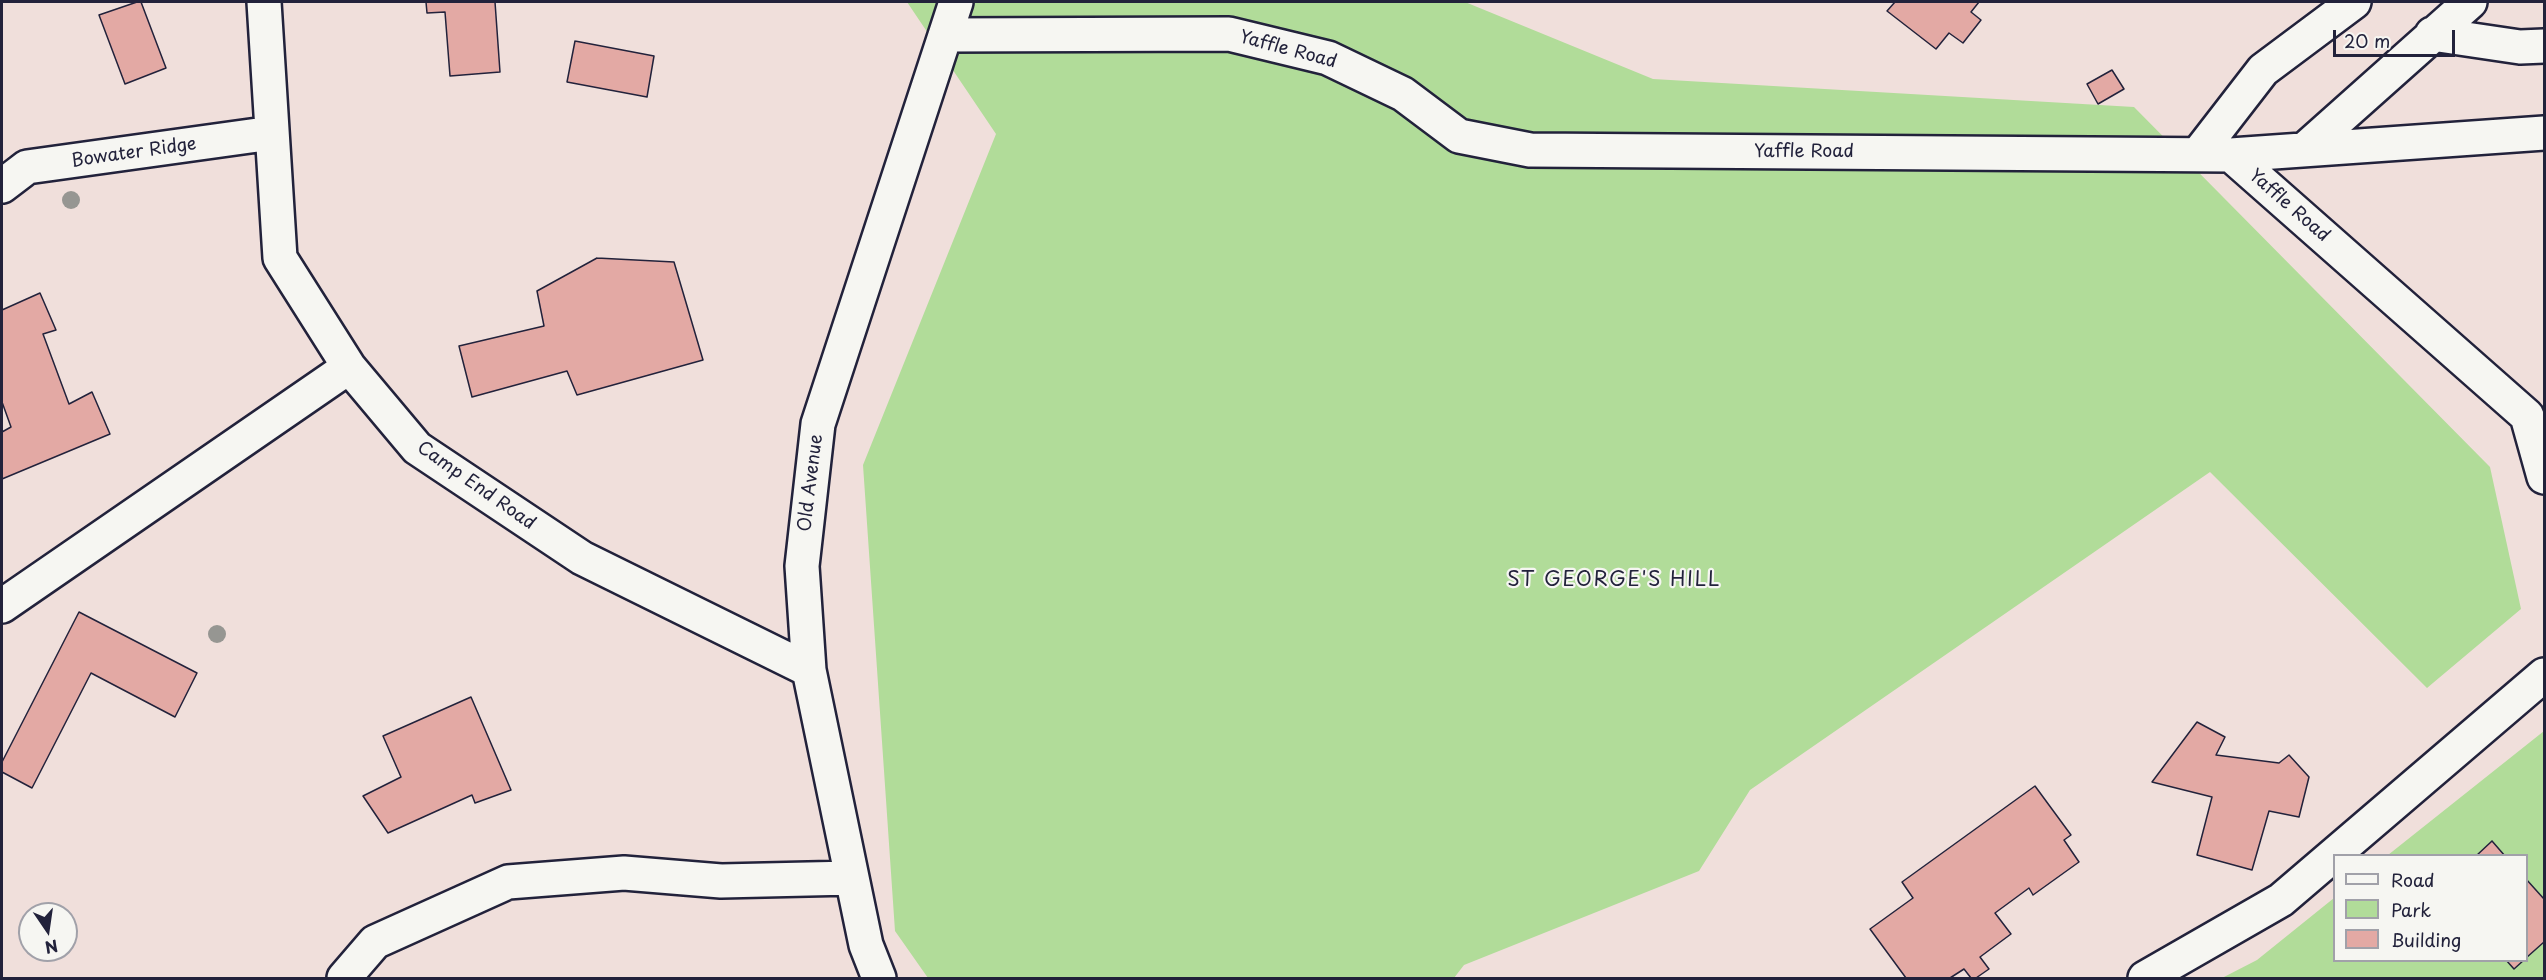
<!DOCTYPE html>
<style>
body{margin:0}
#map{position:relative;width:2546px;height:980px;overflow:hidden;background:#f0dfdb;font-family:"Playpen Sans",sans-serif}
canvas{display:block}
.frame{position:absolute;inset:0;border:3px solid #22223b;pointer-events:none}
.legend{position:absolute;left:2333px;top:854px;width:195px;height:108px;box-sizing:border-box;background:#f6f6f2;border:2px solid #a1a1a9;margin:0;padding:8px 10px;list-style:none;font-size:18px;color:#22223b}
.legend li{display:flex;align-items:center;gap:12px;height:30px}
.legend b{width:30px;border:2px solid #a1a1a9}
.north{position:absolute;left:18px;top:902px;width:60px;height:60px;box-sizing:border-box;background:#f6f6f2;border:2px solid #a1a1a9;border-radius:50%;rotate:167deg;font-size:16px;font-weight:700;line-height:24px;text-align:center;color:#22223b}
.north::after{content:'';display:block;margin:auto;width:21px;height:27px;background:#22223b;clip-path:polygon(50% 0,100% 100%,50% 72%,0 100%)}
.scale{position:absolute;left:2333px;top:30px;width:122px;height:27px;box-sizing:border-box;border:3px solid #22223b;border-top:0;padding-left:8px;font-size:18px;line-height:21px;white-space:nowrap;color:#22223b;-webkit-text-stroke:4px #f6f6f2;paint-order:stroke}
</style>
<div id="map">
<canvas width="2546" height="980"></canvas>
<div class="frame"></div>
<ul class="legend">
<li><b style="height:8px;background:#f6f6f2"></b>Road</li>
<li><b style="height:16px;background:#b1dc99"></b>Park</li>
<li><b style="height:16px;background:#e3a9a4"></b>Building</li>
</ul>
<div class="north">N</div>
<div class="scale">20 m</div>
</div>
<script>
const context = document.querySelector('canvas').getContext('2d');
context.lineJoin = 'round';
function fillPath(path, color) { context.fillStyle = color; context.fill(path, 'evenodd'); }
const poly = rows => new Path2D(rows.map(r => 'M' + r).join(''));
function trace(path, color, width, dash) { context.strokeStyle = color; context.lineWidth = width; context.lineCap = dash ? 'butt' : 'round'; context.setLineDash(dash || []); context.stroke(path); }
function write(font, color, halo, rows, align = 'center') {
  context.font = font + ' "Playpen Sans",sans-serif'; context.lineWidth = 4.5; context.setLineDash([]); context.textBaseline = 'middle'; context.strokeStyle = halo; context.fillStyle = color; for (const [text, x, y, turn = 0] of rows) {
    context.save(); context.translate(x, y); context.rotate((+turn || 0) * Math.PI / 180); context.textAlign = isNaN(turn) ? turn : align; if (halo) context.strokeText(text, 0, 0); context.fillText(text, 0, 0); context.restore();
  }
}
fillPath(poly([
 [907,2,1465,2,1653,79,2134,107,2490,467,2521,609,2427,688,2210,472,1750,790,1699,871,1464,965,1454,978,928,978,895,931,863,465,996,134],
 [2544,731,2544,978,2222,978,2257,960,2334,898,2334,960,2526,960,2526,856,2388,855]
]), '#b1dc99');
const building = poly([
 [137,2,141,2,166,68,125,84,99,15,137,2],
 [426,2,495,2,500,72,450,76,445,12,427,13,426,2],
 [1895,2,1979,2,1971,12,1981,20,1963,43,1949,33,1936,49,1887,11,1895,2],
 [575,41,654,56,647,97,567,82,575,41],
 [2112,70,2124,89,2098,104,2087,84,2112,70],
 [597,258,674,262,703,360,577,395,567,371,472,397,459,346,544,326,537,291,597,258],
 [40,293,56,330,43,334,69,404,92,392,110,434,2,479,2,432,11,427,2,402,2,310,40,293],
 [79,612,197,673,175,717,91,673,32,788,2,772,2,762,79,612],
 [471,697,511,790,475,803,472,795,388,833,363,796,401,777,383,736,471,697],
 [2197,722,2225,737,2216,755,2279,763,2289,755,2309,777,2299,817,2269,811,2252,870,2197,855,2212,797,2152,782,2197,722],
 [2035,786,2071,835,2064,840,2079,862,2033,895,2029,888,1995,913,2011,934,1980,957,1989,969,1976,978,1971,978,1964,969,1950,978,1906,978,1870,929,1913,898,1902,882,2035,786],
 [2492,841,2505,856,2476,856,2492,841],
 [2526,879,2544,899,2544,942,2526,958,2526,879],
 [2506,960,2524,960,2514,969,2506,960]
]);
fillPath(building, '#e3a9a4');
trace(building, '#22223b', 1.5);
const minor = poly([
 [264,2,280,258,349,367,417,448,582,558,809,670],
 [2432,34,2520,47,2544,46],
 [946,35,1229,34,1328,58,1403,94,1459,136,1530,150,2231,155,2527,416,2544,477],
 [2305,149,2470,2],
 [2198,154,2263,70,2354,2],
 [2231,155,2544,133],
 [2,186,27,167,272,133],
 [2,606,349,367],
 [344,978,375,942,508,882,624,873,721,881,852,878],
 [879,978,866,945,809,670,802,566,818,424,956,2],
 [2145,978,2281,900,2544,675]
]);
trace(minor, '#22223b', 38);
trace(minor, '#f6f6f2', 33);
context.fillStyle = '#969692';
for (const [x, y] of [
 [71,200],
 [217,634]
]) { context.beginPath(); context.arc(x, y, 9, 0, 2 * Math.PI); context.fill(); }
write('18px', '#22223b', '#f6f6f2', [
 ["Yaffle Road",1288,50,15],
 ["Yaffle Road",1804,152],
 ["Bowater Ridge",134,153,-8],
 ["Yaffle Road",2289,206,41],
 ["Old Avenue",811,483,-83],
 ["Camp End Road",476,486,35]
]);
context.letterSpacing = '1.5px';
write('20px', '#22223b', '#f6f6f2', [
 ["ST GEORGE'S HILL",1614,580]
]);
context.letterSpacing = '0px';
</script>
